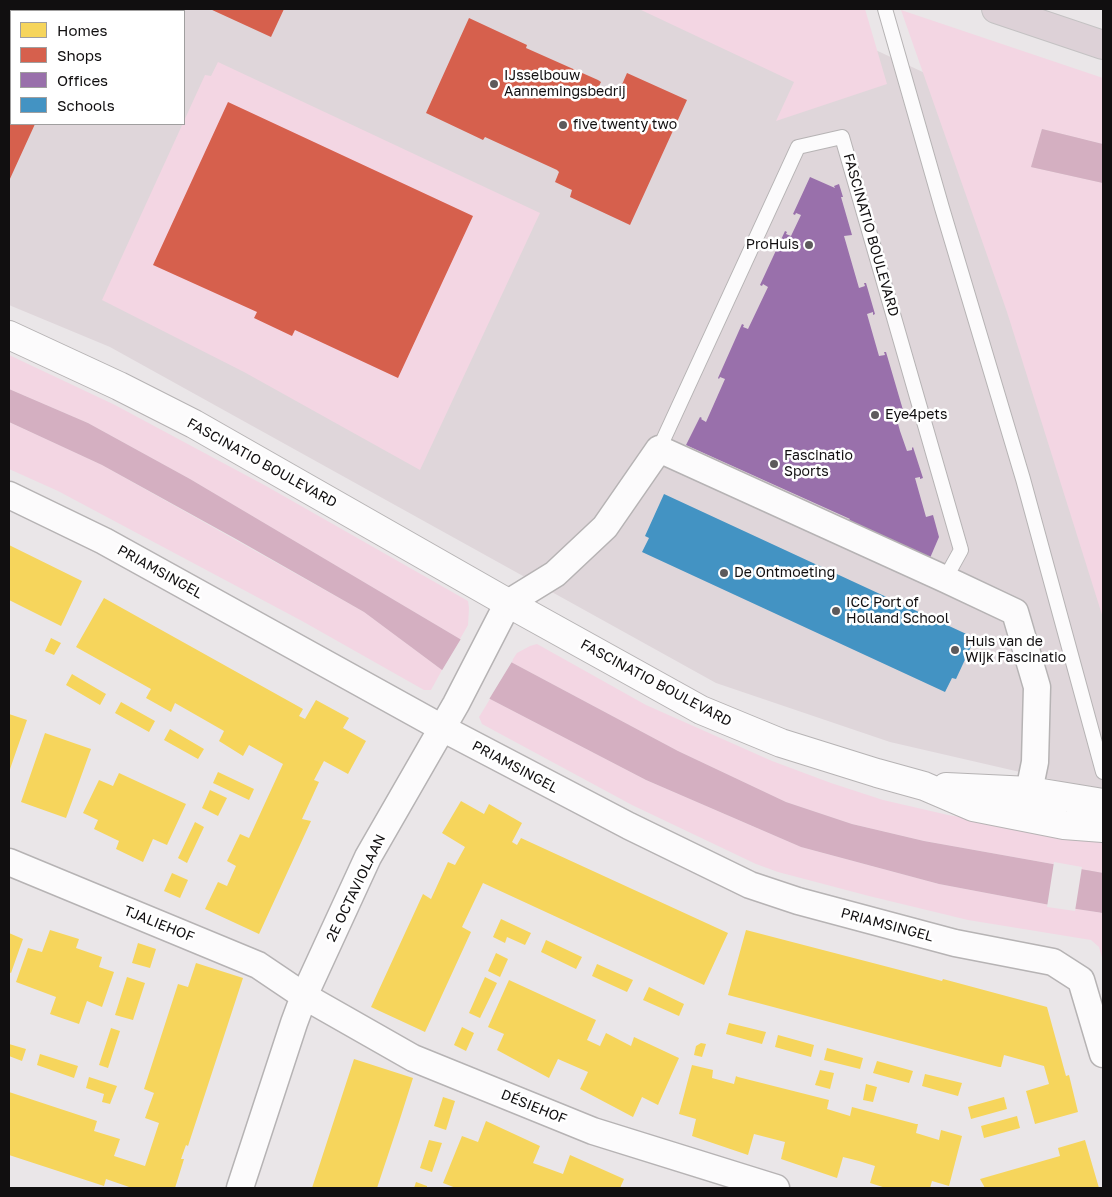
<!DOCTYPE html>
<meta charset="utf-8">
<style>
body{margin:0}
#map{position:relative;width:1112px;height:1197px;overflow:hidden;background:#eae6e8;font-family:"Golos Text",sans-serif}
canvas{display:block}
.frame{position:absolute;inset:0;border:10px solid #110f10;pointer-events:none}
.legend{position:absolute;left:10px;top:10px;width:175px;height:115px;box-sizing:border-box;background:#fff;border:1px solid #a09f9f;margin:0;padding:6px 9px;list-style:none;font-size:15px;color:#110f10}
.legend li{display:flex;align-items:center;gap:10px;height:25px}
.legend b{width:25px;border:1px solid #a09f9f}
</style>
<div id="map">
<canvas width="1112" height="1197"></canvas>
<div class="frame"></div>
<ul class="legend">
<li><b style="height:14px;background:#f6d55c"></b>Homes</li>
<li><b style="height:14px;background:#d6604d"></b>Shops</li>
<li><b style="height:14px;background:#9970ab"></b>Offices</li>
<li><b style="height:14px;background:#4393c3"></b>Schools</li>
</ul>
</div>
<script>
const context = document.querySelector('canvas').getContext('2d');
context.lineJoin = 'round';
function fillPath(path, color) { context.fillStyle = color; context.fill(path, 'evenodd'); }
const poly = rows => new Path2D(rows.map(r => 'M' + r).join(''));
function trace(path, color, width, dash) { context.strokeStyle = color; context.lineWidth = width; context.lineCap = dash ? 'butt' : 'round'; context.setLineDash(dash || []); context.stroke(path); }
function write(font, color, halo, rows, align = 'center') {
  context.font = font + ' "Golos Text",sans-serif'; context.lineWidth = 5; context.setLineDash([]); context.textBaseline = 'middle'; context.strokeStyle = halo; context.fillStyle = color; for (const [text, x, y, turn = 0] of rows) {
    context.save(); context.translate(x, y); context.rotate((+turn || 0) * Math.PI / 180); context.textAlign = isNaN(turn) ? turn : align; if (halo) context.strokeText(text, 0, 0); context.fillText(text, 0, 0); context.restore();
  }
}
fillPath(poly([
 [9,9,788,9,1021,118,1103,146,1103,922,1059,781,890,742,716,683,110,347,9,305],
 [11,11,184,11,184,124,11,124]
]), '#dfd6da');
fillPath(poly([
 [639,9,865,9,887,84,776,121,794,82],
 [901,10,1103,78,1103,144,1042,129,1031,167,1103,183,1103,618,1007,312],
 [218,62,540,213,420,470,244,372,102,300,205,75,211,76],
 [9,355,115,405,266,486,468,601,469,608,468,625,460,639,190,479,88,423,9,389],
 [9,422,102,465,364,612,442,670,431,690,424,690,302,621,58,491,9,469],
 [537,644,646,705,772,761,831,783,883,800,948,815,1103,841,1103,873,924,841,852,824,786,802,678,751,511,662,517,653,530,646],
 [490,699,646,780,801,847,939,884,1050,905,1103,913,1103,961,1099,947,1091,940,968,920,869,896,778,872,756,864,632,805,482,724,479,717]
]), '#f3d6e3');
fillPath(poly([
 [1042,129,1103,144,1103,183,1031,167],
 [9,389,88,423,190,479,460,639,511,662,678,751,786,802,852,824,924,841,1103,873,1103,913,1050,905,939,884,801,847,646,780,490,699,442,670,364,612,236,539,102,465,9,422]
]), '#d4afc1');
fillPath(poly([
 [462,637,513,660,488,701,441,672],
 [1054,862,1082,867,1075,911,1047,907]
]), '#eae6e8');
fillPath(poly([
 [9,545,82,581,61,626,9,600],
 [104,598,303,709,299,716,305,719,316,700,349,718,343,728,366,741,348,774,324,761,314,780,319,782,302,819,311,821,259,934,205,909,218,882,227,886,236,866,227,861,240,834,249,838,283,764,249,745,243,756,219,741,224,731,175,703,171,712,146,698,151,689,76,647],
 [51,638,61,643,54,655,45,651],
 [72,674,106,694,100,705,66,685],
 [121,702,155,721,149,732,115,713],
 [9,714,27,720,9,772],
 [170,729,204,749,198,759,164,740],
 [45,733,91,749,66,818,21,802],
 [218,772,254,789,249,800,213,783],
 [119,773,186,804,167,845,153,839,143,862,116,849,119,841,94,829,98,820,83,813,99,780,113,786],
 [210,790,227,798,218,816,202,808],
 [461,801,484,814,489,804,522,823,512,842,517,845,521,838,728,933,704,985,483,883,462,927,471,932,425,1032,371,1007,423,894,431,899,448,862,455,865,465,847,442,833],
 [195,822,204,827,187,863,178,858],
 [172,873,188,880,180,898,164,891],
 [501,919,531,933,525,945,507,937,505,943,493,937],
 [50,930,79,939,76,948,102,957,99,967,114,972,102,1007,87,1001,79,1024,50,1014,56,997,16,982,28,948,42,952],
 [746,930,919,975,942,981,943,979,1047,1007,1066,1076,1069,1075,1078,1112,1035,1124,1026,1091,1049,1084,1044,1066,1004,1055,1001,1067,999,1067,728,995],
 [9,933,23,939,11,973,9,972],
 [546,940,582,957,576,969,541,952],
 [138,943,156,949,150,968,132,963],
 [496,953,508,959,500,977,488,971],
 [196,963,243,978,188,1146,186,1145,181,1159,184,1159,175,1188,132,1188,106,1179,104,1186,9,1155,9,1092,97,1121,94,1131,120,1139,114,1156,145,1166,159,1123,145,1118,154,1093,144,1089,178,984,188,987],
 [597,964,633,980,627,992,592,976],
 [127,977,145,983,133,1020,115,1015],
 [485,977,497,983,480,1018,469,1013],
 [509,980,596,1020,587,1040,600,1046,606,1033,631,1046,634,1037,679,1058,658,1105,642,1097,633,1117,580,1089,588,1072,558,1059,549,1078,497,1050,504,1034,488,1027],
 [649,987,684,1004,679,1016,643,1000],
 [729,1023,766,1032,762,1044,726,1034],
 [462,1027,474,1033,466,1051,454,1045],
 [111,1028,120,1031,108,1068,99,1065],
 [778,1035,814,1045,811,1057,775,1047],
 [701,1043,706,1044,702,1057,694,1055,696,1046],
 [9,1044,26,1049,22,1061,9,1056],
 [827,1048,863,1058,860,1069,824,1060],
 [40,1054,78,1066,74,1078,37,1065],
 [354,1059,413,1078,399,1122,377,1188,312,1188],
 [877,1061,913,1071,909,1083,873,1073],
 [692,1065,713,1070,712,1078,734,1084,736,1076,738,1077,829,1100,827,1109,850,1116,852,1107,916,1124,918,1124,916,1133,939,1140,941,1130,962,1136,949,1186,932,1181,930,1188,886,1188,870,1183,875,1166,859,1161,843,1157,837,1178,781,1159,785,1142,754,1134,748,1155,692,1136,696,1119,679,1114],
 [820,1070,834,1073,830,1089,815,1085],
 [925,1074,962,1083,958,1096,922,1086],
 [89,1077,117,1086,110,1104,102,1102,104,1094,86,1088],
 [866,1084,877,1087,873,1102,863,1100],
 [443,1097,455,1101,446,1130,434,1126],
 [1004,1097,1007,1109,971,1119,968,1107],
 [1017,1116,1020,1128,984,1138,981,1126],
 [486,1121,540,1146,533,1163,563,1174,570,1155,624,1179,620,1188,456,1188,443,1183,462,1136,478,1142],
 [429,1140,442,1143,432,1172,420,1168],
 [1085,1140,1099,1188,985,1188,980,1179,1060,1156,1058,1148],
 [416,1182,427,1186,427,1188,414,1188]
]), '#f6d55c');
fillPath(poly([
 [210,9,284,9,271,37],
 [469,18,527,45,526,48,598,80,601,82,598,88,617,96,627,73,687,100,630,225,570,197,572,190,555,182,559,172,557,170,485,137,483,140,426,113],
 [9,60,11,61,11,124,35,124,9,181],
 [228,102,473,216,398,378,295,330,292,336,254,318,257,312,153,265]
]), '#d6604d');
fillPath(poly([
 [810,177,835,188,834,186,839,184,843,197,841,197,852,235,844,236,859,288,865,286,864,283,866,283,875,314,873,315,873,312,867,314,879,356,885,355,884,352,886,352,903,410,901,410,900,408,894,409,900,431,907,451,912,450,912,448,913,447,923,478,920,479,920,477,915,478,926,517,933,515,939,537,930,558,849,520,850,519,686,445,700,417,702,418,701,419,706,422,725,379,720,377,719,379,718,378,742,324,744,325,743,327,748,329,768,287,763,284,762,286,760,285,785,231,787,232,786,234,791,236,801,215,796,213,795,215,793,214]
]), '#9970ab');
fillPath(poly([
 [664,494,975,638,956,679,952,678,945,692,642,552,649,538,645,536]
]), '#4393c3');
const lane = poly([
 [885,9,942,208,1023,479,1103,772],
 [659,449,798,147,842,137,961,550,945,579]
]);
const street = poly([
 [9,495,104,541,442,728,629,826,750,885,798,901,955,943,1053,962,1081,980,1103,1054],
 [9,862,258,965,304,996,413,1058,593,1131,776,1188],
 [240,1188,294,1023,304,996,368,857,456,704,508,603,555,574,605,527,659,449,945,579,1015,612,1037,687,1035,762,1025,811]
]);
const secondary = poly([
 [9,335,119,386,194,424,508,603,701,710,781,743,877,773,924,786,973,807,1064,825,1103,828],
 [946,787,1030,791,1103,803]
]);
const highway = poly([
 [996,9,1103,45]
]);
trace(lane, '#b6b3b4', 16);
trace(street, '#b6b3b4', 29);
trace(secondary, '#b6b3b4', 30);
trace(highway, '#c4c2c3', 30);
trace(lane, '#fcfbfc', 14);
trace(street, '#fcfbfc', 26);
trace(secondary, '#fcfbfc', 28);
trace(highway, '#ddd1d7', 28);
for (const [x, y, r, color] of [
 [494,84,5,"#5d5a5c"],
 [563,125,5,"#5d5a5c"],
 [809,245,5,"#5d5a5c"],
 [875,415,5,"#5d5a5c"],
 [774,464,5,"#5d5a5c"],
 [724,573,5,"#5d5a5c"],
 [836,611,5,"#5d5a5c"],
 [955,650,5,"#5d5a5c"]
]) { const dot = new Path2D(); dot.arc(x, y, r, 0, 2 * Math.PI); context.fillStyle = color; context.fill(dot); trace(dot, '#fff', 2); }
write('14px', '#110f10', '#fff', [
 ["IJsselbouw",504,76],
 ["Aannemingsbedrij",504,92],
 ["five twenty two",573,125],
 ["ProHuis",799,245,"right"],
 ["Eye4pets",885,415],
 ["Fascinatio",784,456],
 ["Sports",784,472],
 ["De Ontmoeting",734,573],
 ["ICC Port of",846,603],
 ["Holland School",846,619],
 ["Huis van de",965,642],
 ["Wijk Fascinatio",965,658]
], 'left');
write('14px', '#110f10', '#fff', [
 ["FASCINATIO BOULEVARD",871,235,74],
 ["FASCINATIO BOULEVARD",262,463,29],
 ["PRIAMSINGEL",160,572,29],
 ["FASCINATIO BOULEVARD",656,683,28],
 ["PRIAMSINGEL",515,767,28],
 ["2E OCTAVIOLAAN",356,888,-64],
 ["TJALIEHOF",159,924,22],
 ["PRIAMSINGEL",887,925,15],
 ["DÉSIEHOF",534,1107,22]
]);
</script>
